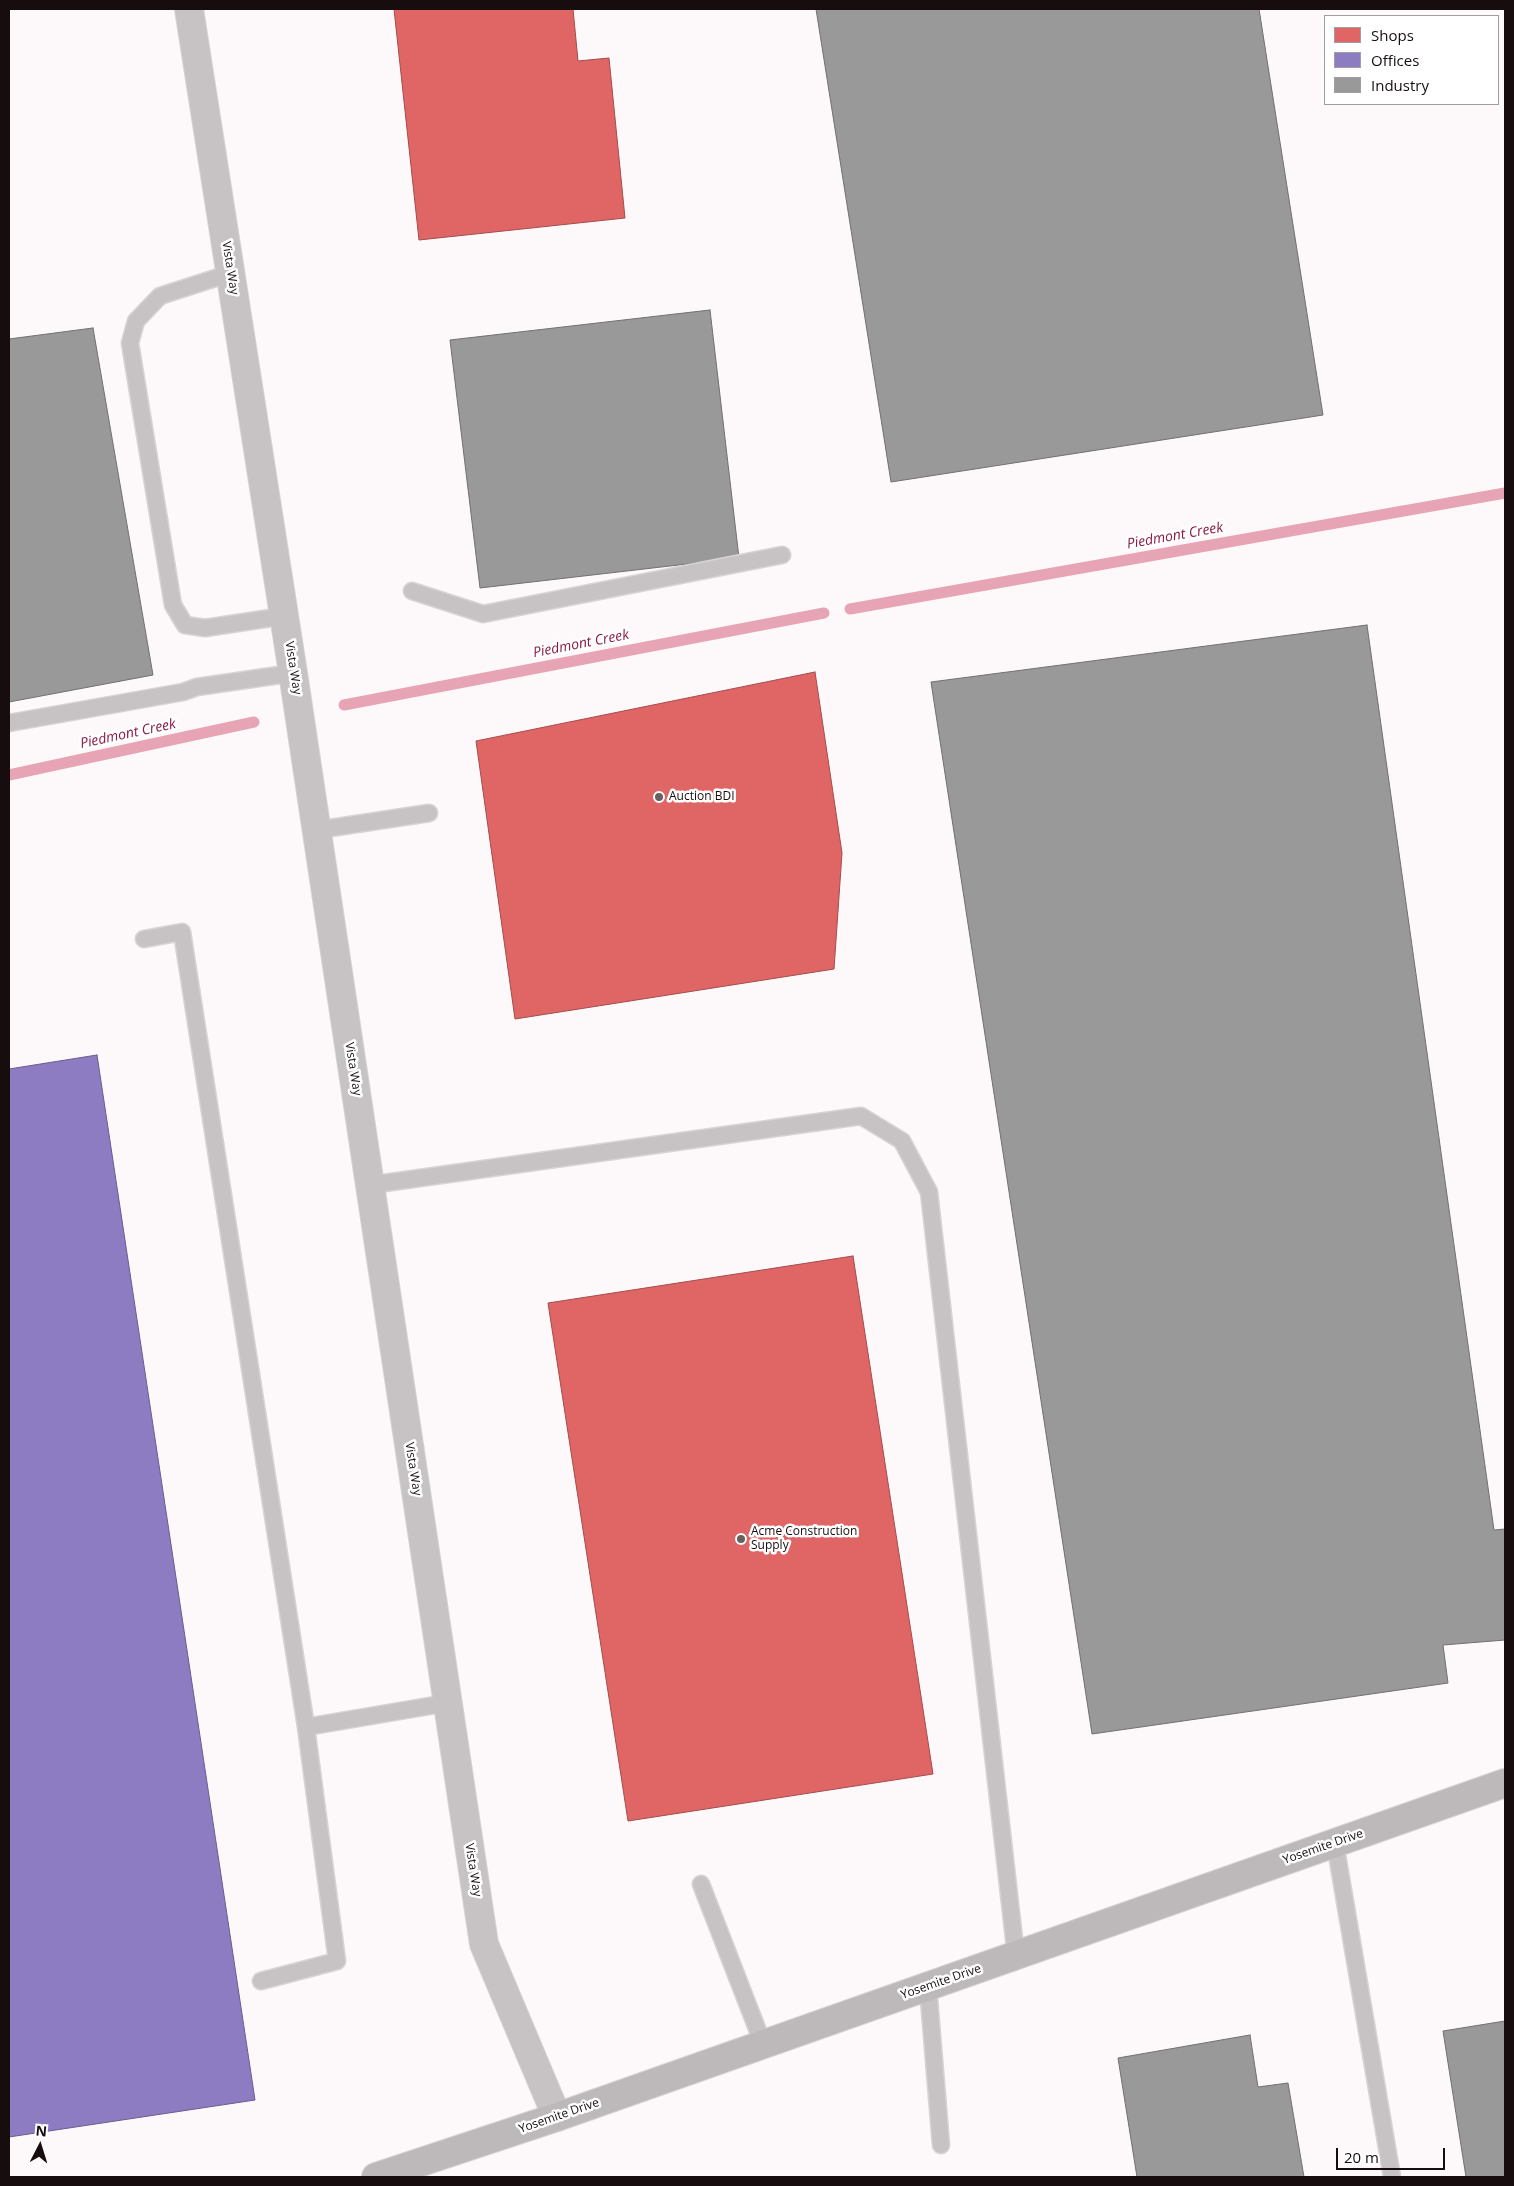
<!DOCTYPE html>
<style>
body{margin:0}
#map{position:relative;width:1514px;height:2186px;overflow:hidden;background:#fdf9fa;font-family:"Open Sans",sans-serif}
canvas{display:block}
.frame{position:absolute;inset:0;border:10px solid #170d0f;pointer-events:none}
.legend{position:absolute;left:1324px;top:15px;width:175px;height:90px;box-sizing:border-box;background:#fff;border:1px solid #a29e9f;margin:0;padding:6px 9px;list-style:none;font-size:15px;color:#170d0f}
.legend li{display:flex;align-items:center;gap:10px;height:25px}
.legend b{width:25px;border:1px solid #a29e9f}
.north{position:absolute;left:15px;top:2121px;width:50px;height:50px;-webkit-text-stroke:4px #fff;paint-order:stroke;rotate:5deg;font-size:14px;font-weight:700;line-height:20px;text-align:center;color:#170d0f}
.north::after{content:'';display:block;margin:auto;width:18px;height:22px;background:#170d0f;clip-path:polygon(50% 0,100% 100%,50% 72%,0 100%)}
.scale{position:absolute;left:1336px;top:2148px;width:109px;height:22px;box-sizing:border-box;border:2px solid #170d0f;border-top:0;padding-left:6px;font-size:15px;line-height:18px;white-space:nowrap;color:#170d0f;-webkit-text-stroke:4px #fff;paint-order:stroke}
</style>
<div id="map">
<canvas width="1514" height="2186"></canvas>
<div class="frame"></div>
<ul class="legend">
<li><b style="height:14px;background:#e06666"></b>Shops</li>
<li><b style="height:14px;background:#8e7cc3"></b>Offices</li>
<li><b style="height:14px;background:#999"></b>Industry</li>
</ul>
<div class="north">N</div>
<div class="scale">20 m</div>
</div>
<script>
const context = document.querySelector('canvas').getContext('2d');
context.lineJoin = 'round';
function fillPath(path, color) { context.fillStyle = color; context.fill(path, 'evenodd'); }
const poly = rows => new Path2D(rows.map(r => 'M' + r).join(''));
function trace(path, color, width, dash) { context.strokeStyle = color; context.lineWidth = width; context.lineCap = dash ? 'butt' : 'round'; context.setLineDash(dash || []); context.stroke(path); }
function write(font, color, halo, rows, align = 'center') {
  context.font = font + ' "Open Sans",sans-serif'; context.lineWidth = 5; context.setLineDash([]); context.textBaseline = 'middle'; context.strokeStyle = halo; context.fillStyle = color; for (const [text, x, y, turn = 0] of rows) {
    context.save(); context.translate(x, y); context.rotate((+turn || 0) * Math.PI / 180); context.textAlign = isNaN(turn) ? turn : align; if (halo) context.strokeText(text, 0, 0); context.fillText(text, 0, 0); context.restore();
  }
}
const shops = poly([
 [394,9,573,9,578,61,609,58,625,218,419,240,394,9],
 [815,672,842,853,834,969,515,1019,476,741,815,672],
 [853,1256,933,1774,628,1821,548,1303,853,1256]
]);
fillPath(shops, '#e06666');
trace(shops, '#a44b4c', 1);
const offices = poly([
 [97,1055,255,2100,9,2137,9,1069,97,1055]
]);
fillPath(offices, '#8e7cc3');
trace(offices, '#6a5b8d', 1);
const industry = poly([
 [816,9,1259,9,1323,415,891,482,816,9],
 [710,310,739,558,480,588,450,340,710,310],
 [93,328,153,675,9,702,9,339,93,328],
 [1367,625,1494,1530,1505,1529,1505,1640,1443,1645,1448,1683,1092,1734,931,682,1367,625],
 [1505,2021,1505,2177,1466,2177,1443,2031,1505,2021],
 [1250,2035,1258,2087,1288,2083,1304,2177,1137,2177,1118,2058,1250,2035]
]);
fillPath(industry, '#999');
trace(industry, '#726f70', 1);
trace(poly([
 [850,609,1505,493],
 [344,705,824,613],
 [9,775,254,722]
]), '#e7a4b5', 11);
const service = poly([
 [231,273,160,296,136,321,130,343,173,605,185,625,205,628,284,616],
 [412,591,483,614,782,555],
 [9,723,183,692,197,687,293,673],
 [317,830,429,813],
 [144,939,182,932,306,1727,337,1961,261,1981],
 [370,1185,861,1116,902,1141,929,1192,1016,1956],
 [306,1727,447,1703],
 [1335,1843,1392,2177],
 [701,1884,763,2044],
 [928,1987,941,2145]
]);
const minor = poly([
 [189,9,293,673,484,1944,557,2117]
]);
const secondary = poly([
 [376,2177,557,2117,1505,1783]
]);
trace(service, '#d7d4d4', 19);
trace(minor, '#d7d4d4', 30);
trace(secondary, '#d7d4d4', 30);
trace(service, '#c7c3c4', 16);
trace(minor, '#c7c3c4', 28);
trace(secondary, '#bdb8b9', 28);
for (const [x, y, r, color] of [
 [659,797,5,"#686061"],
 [741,1539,5,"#686061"]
]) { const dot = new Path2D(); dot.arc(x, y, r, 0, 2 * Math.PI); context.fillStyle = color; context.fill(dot); trace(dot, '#fff', 2); }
write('12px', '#170d0f', '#fff', [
 ["Vista Way",230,268,81],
 ["Vista Way",293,668,81],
 ["Vista Way",353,1069,81],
 ["Vista Way",413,1469,81],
 ["Yosemite Drive",1323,1847,-19],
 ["Vista Way",473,1870,81],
 ["Yosemite Drive",941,1982,-19],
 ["Yosemite Drive",559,2116,-19]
]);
write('12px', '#170d0f', '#fff', [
 ["Auction BDI",669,797],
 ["Acme Construction",751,1532],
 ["Supply",751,1546]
], 'left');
write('italic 14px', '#8a1a44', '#fff', [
 ["Piedmont Creek",1175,536,-10],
 ["Piedmont Creek",581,644,-11],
 ["Piedmont Creek",128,734,-12]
]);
</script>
